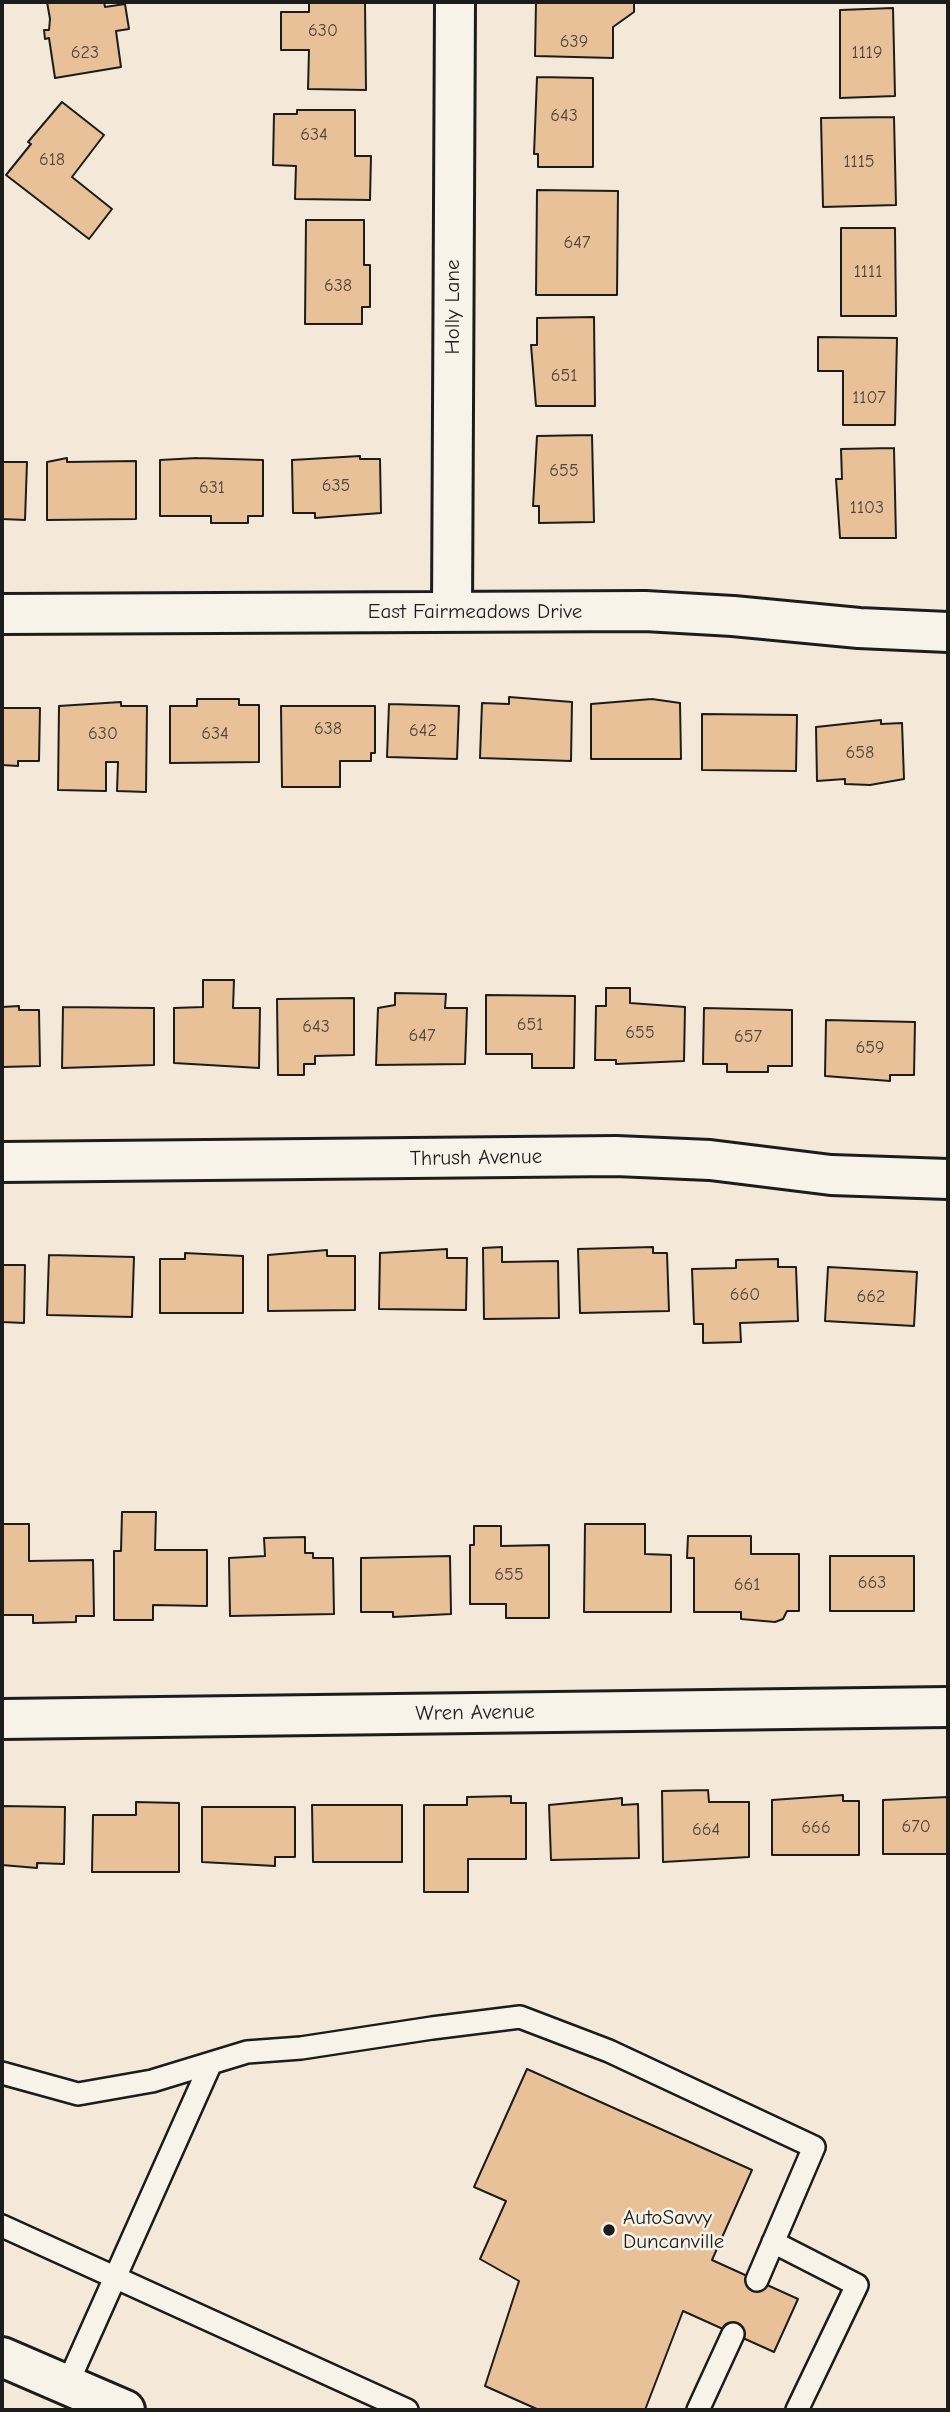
<!DOCTYPE html>
<style>
body{margin:0}
#map{position:relative;width:950px;height:2412px;overflow:hidden;background:#f4e9d8;font-family:"Comic Neue",sans-serif}
canvas{display:block}
.frame{position:absolute;inset:0;border:4px solid #1c1c1c;pointer-events:none}
</style>
<div id="map">
<canvas width="950" height="2412"></canvas>
<div class="frame"></div>
</div>
<script>
const context = document.querySelector('canvas').getContext('2d');
context.lineJoin = 'round';
function fillPath(path, color) { context.fillStyle = color; context.fill(path, 'evenodd'); }
const poly = rows => new Path2D(rows.map(r => 'M' + r).join(''));
function trace(path, color, width, dash) { context.strokeStyle = color; context.lineWidth = width; context.lineCap = dash ? 'butt' : 'round'; context.setLineDash(dash || []); context.stroke(path); }
function write(font, color, halo, rows, align = 'center') {
  context.font = font + ' "Comic Neue",sans-serif'; context.lineWidth = 5; context.setLineDash([]); context.textBaseline = 'middle'; context.strokeStyle = halo; context.fillStyle = color; for (const [text, x, y, turn = 0] of rows) {
    context.save(); context.translate(x, y); context.rotate((+turn || 0) * Math.PI / 180); context.textAlign = isNaN(turn) ? turn : align; if (halo) context.strokeText(text, 0, 0); context.fillText(text, 0, 0); context.restore();
  }
}
const building = poly([
 [47,2,104,2,105,7,125,4,129,29,116,31,121,67,55,78,49,38,45,39,44,30,49,30,50,19,47,2],
 [309,2,365,2,366,90,308,89,309,50,281,50,281,12,309,12,309,2],
 [536,2,634,2,634,12,613,27,613,58,535,56,536,2],
 [893,8,895,96,840,98,840,10,893,8],
 [537,77,593,78,593,167,538,167,538,154,534,154,537,77],
 [62,102,104,135,72,177,112,209,89,239,6,175,31,144,28,142,62,102],
 [297,110,355,110,355,156,371,156,370,200,295,199,296,166,273,165,274,114,297,114,297,110],
 [894,117,896,205,823,207,821,118,894,117],
 [537,190,618,191,617,295,536,295,537,190],
 [306,220,364,220,364,265,370,265,370,307,362,307,362,324,305,324,306,220],
 [841,228,895,228,896,316,841,316,841,228],
 [594,317,595,406,536,406,531,345,537,345,537,318,594,317],
 [818,337,897,338,895,425,843,425,843,371,818,371,818,337],
 [592,435,594,522,539,523,539,506,533,506,537,436,592,435],
 [894,448,896,538,840,538,836,479,842,479,841,449,894,448],
 [360,456,360,459,380,459,381,513,315,518,315,513,293,513,292,460,360,456],
 [67,458,67,462,136,461,136,519,47,520,47,462,67,458],
 [197,458,263,460,263,516,248,516,248,523,211,523,211,516,160,516,160,460,197,458],
 [2,462,27,462,25,520,2,519,2,462],
 [509,697,572,702,571,761,480,758,482,703,509,704,509,697],
 [197,699,239,699,239,705,259,705,259,762,170,763,170,706,197,706,197,699],
 [652,699,680,703,681,759,591,759,591,704,652,699],
 [121,702,121,706,147,706,146,792,117,791,118,762,106,762,106,791,58,790,59,706,121,702],
 [389,704,459,706,457,759,387,757,389,704],
 [281,706,375,706,375,753,371,753,371,761,340,761,340,787,282,787,281,706],
 [2,708,40,708,39,761,18,761,18,766,2,765,2,708],
 [702,714,797,715,796,771,702,770,702,714],
 [881,720,881,724,902,723,904,779,870,785,845,784,845,779,817,781,816,727,881,720],
 [203,980,234,980,233,1008,260,1008,259,1068,174,1063,174,1008,203,1007,203,980],
 [606,988,630,988,630,1003,685,1007,684,1061,616,1064,616,1060,595,1060,596,1006,606,1006,606,988],
 [395,993,446,994,445,1008,467,1008,465,1064,376,1065,378,1008,395,1005,395,993],
 [486,995,575,996,574,1068,532,1068,532,1054,486,1054,486,995],
 [354,998,354,1055,315,1056,315,1064,304,1064,304,1075,278,1075,277,999,354,998],
 [19,1006,19,1010,39,1010,40,1066,2,1067,2,1007,19,1006],
 [63,1007,154,1008,154,1065,62,1068,63,1007],
 [704,1008,792,1010,792,1066,768,1066,768,1072,727,1072,727,1064,703,1064,704,1008],
 [826,1020,915,1022,914,1075,890,1075,890,1081,825,1076,826,1020],
 [502,1247,502,1262,558,1261,559,1318,484,1319,483,1248,502,1247],
 [653,1247,653,1253,667,1253,669,1311,580,1313,578,1249,653,1247],
 [447,1249,447,1258,467,1258,466,1310,379,1309,380,1253,447,1249],
 [327,1250,327,1256,355,1256,355,1310,268,1311,268,1255,327,1250],
 [185,1253,243,1256,243,1313,160,1313,160,1259,185,1259,185,1253],
 [49,1255,134,1257,132,1317,47,1315,49,1255],
 [778,1259,778,1267,796,1267,798,1321,740,1323,741,1342,703,1343,703,1324,694,1324,692,1269,736,1268,736,1260,778,1259],
 [2,1265,25,1265,24,1323,2,1322,2,1265],
 [828,1267,917,1272,914,1326,825,1321,828,1267],
 [122,1512,156,1512,155,1550,207,1550,207,1606,153,1605,153,1620,114,1620,114,1551,121,1551,122,1512],
 [2,1524,29,1524,29,1561,93,1560,94,1616,76,1616,76,1622,33,1623,33,1615,2,1615,2,1524],
 [585,1524,645,1524,645,1554,671,1555,671,1612,584,1612,585,1524],
 [474,1526,501,1526,501,1546,549,1545,549,1618,506,1618,506,1604,470,1604,470,1545,474,1545,474,1526],
 [688,1536,751,1536,751,1554,799,1554,799,1611,787,1611,783,1619,775,1622,741,1619,741,1612,694,1612,694,1558,687,1558,688,1536],
 [305,1537,305,1553,313,1553,313,1558,333,1558,334,1614,230,1616,229,1558,265,1556,264,1538,305,1537],
 [450,1556,451,1614,393,1617,393,1612,361,1612,361,1558,450,1556],
 [830,1556,914,1556,914,1611,830,1611,830,1556],
 [708,1790,709,1802,749,1802,749,1857,663,1862,662,1791,708,1790],
 [843,1795,843,1801,859,1801,859,1855,772,1855,772,1800,843,1795],
 [511,1796,511,1803,526,1803,526,1859,468,1859,468,1892,424,1892,424,1805,467,1805,467,1797,511,1796],
 [948,1797,948,1854,883,1854,883,1800,948,1797],
 [622,1798,622,1805,638,1804,639,1858,551,1860,549,1805,622,1798],
 [136,1802,179,1803,179,1872,92,1872,93,1815,136,1815,136,1802],
 [312,1805,402,1805,402,1862,313,1862,312,1805],
 [2,1806,65,1807,64,1864,37,1863,37,1868,2,1865,2,1806],
 [202,1807,295,1807,295,1857,275,1857,275,1866,202,1862,202,1807],
 [527,2069,752,2170,712,2260,798,2299,774,2352,683,2311,645,2410,539,2410,485,2386,519,2281,480,2259,506,2201,474,2187,527,2069]
]);
fillPath(building, '#e9c199');
trace(building, '#1c1c1c', 2);
const lane = poly([
 [2,2073,78,2094,152,2081,247,2052,301,2048,432,2028,520,2017,609,2051,814,2147,757,2280],
 [2,2226,407,2410],
 [773,2242,857,2285,797,2410],
 [67,2385,211,2063],
 [698,2410,733,2334]
]);
const street = poly([
 [452,612,455,2],
 [2,614,645,611,733,616,859,628,948,632],
 [2,1162,616,1156,710,1160,831,1175,948,1179],
 [2,1719,948,1707]
]);
const secondary = poly([
 [2,2357,125,2410]
]);
trace(lane, '#1c1c1c', 26);
trace(street, '#1c1c1c', 44);
trace(secondary, '#1c1c1c', 44);
trace(lane, '#f7f3e8', 21);
trace(street, '#f7f3e8', 38);
trace(secondary, '#f7f3e8', 38);
for (const [x, y, r, color] of [
 [609,2230,7,"#1c1c1c"]
]) { const dot = new Path2D(); dot.arc(x, y, r, 0, 2 * Math.PI); context.fillStyle = color; context.fill(dot); trace(dot, '#f7f3e8', 2.5); }
write('18px', '#4f453b', null, [
 ["630",323,31],
 ["639",574,42],
 ["623",85,53],
 ["1119",867,53],
 ["643",564,116],
 ["634",314,135],
 ["618",52,160],
 ["1115",859,162],
 ["647",577,243],
 ["1111",868,272],
 ["638",338,286],
 ["651",564,376],
 ["1107",869,398],
 ["655",564,471],
 ["635",336,486],
 ["631",212,488],
 ["1103",867,508],
 ["638",328,729],
 ["642",423,731],
 ["630",103,734],
 ["634",215,734],
 ["658",860,753],
 ["651",530,1025],
 ["643",316,1027],
 ["655",640,1033],
 ["647",422,1036],
 ["657",748,1037],
 ["659",870,1048],
 ["660",745,1295],
 ["662",871,1297],
 ["655",509,1575],
 ["663",872,1583],
 ["661",747,1585],
 ["670",916,1827],
 ["666",816,1828],
 ["664",706,1830]
]);
write('21px', '#1c1c1c', '#f7f3e8', [
 ["Holly Lane",453,307,-90],
 ["East Fairmeadows Drive",475,612],
 ["Thrush Avenue",476,1158,-1],
 ["Wren Avenue",475,1713,-1]
]);
write('21px', '#1c1c1c', '#f7f3e8', [
 ["AutoSavvy",623,2218],
 ["Duncanville",623,2242]
], 'left');
</script>
